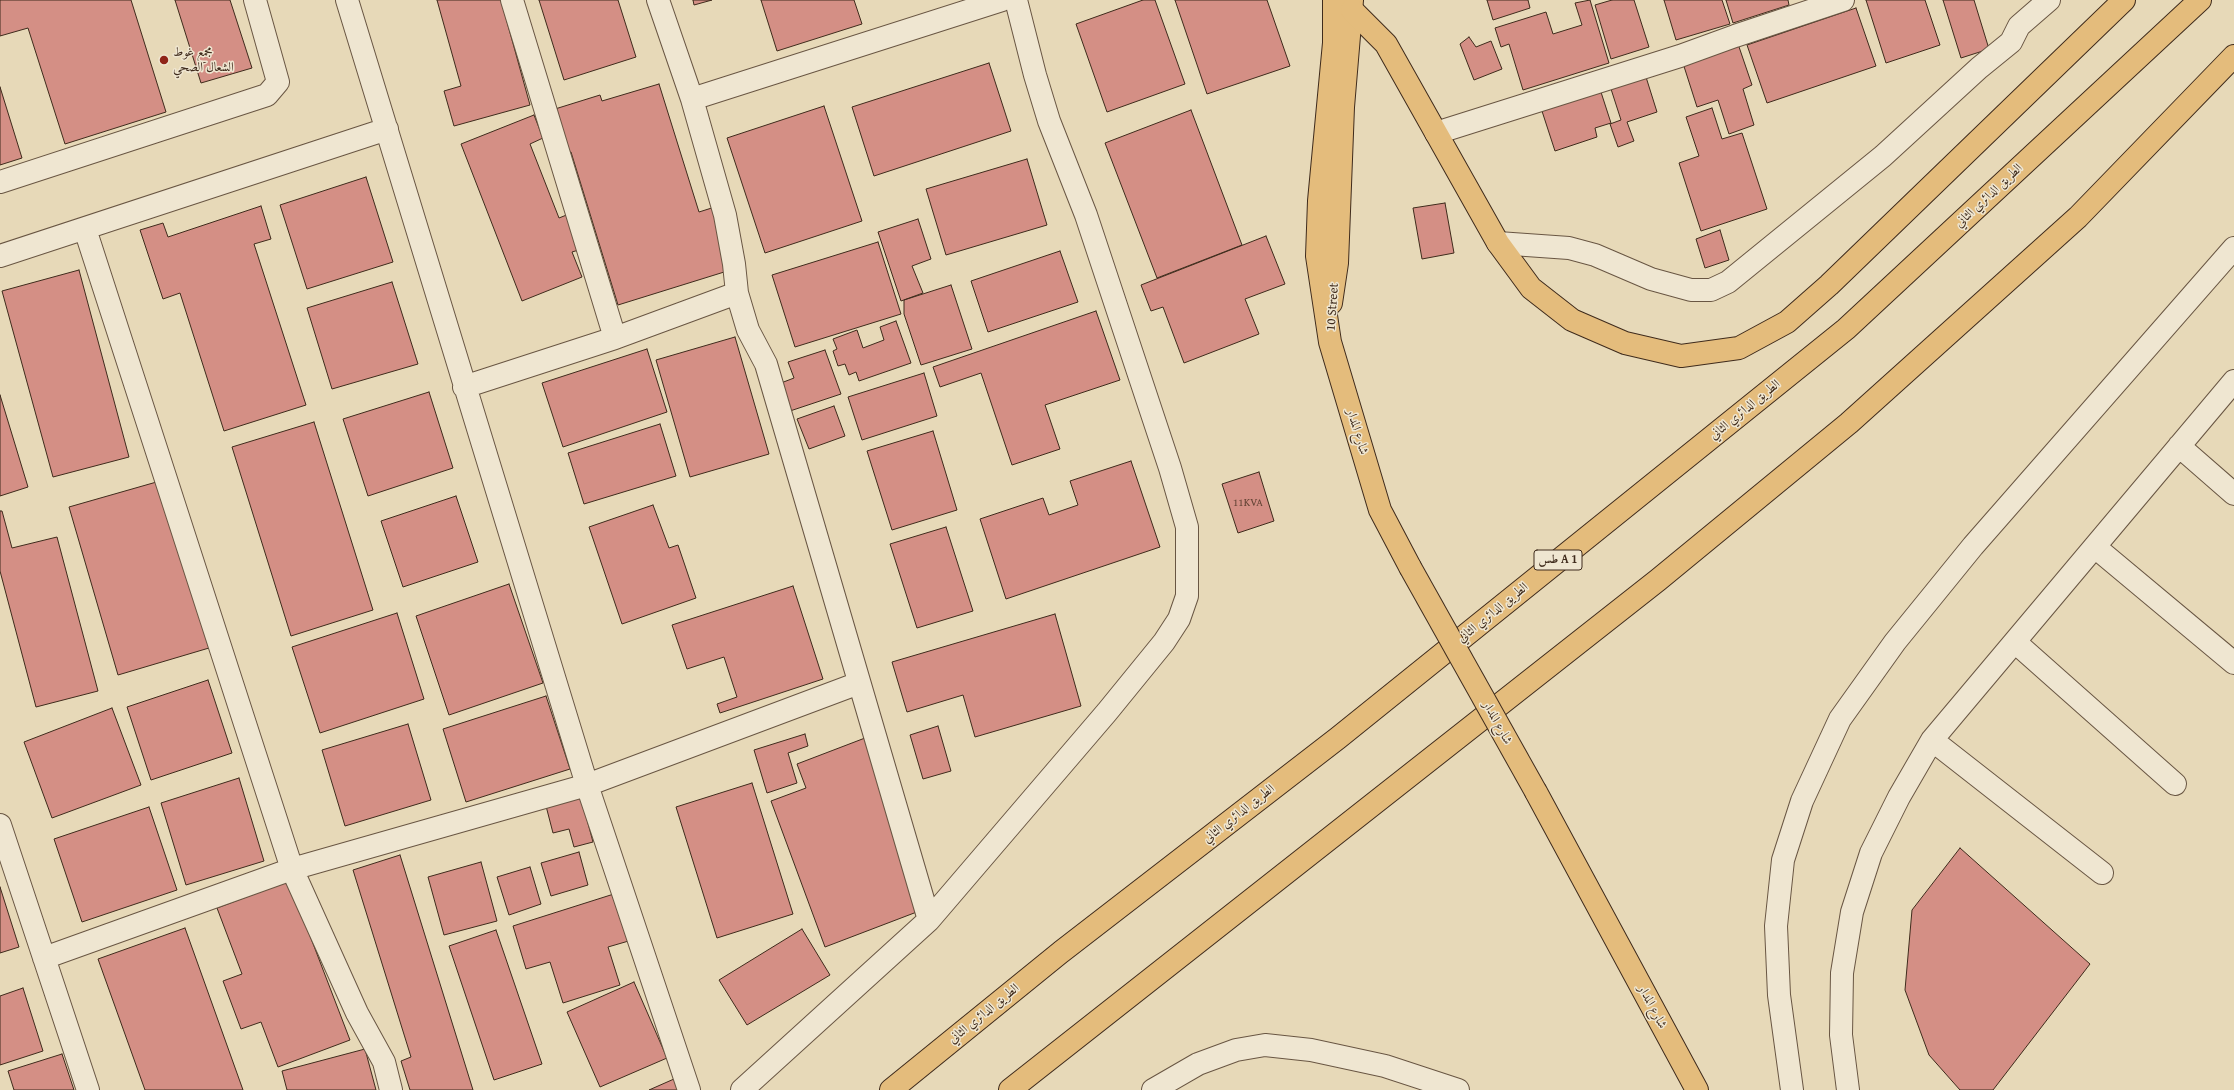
<!DOCTYPE html>
<meta charset="utf-8">
<style>
body{margin:0}
canvas{display:block;background:#e7d9b8}
</style>
<canvas width="2234" height="1090"></canvas>
<script>
const context = document.querySelector('canvas').getContext('2d');
context.lineJoin = 'round';
function fillPath(path, color) { context.fillStyle = color; context.fill(path, 'evenodd'); }
const poly = rows => new Path2D(rows.map(r => 'M' + r).join(''));
function trace(path, color, width, dash) { context.strokeStyle = color; context.lineWidth = width; context.lineCap = dash ? 'butt' : 'round'; context.setLineDash(dash || []); context.stroke(path); }
function write(font, color, halo, rows, align = 'center') {
  context.font = font + ' "Gentium Book Plus",Amiri,serif'; context.lineWidth = 3; context.setLineDash([]); context.textBaseline = 'middle'; context.strokeStyle = halo; context.fillStyle = color; for (const [text, x, y, turn = 0] of rows) {
    context.save(); context.translate(x, y); context.rotate((+turn || 0) * Math.PI / 180); context.textAlign = isNaN(turn) ? turn : align; if (halo) context.strokeText(text, 0, 0); context.fillText(text, 0, 0); context.restore();
  }
}
const building = poly([
 [0,0,131,0,166,112,65,144,28,28,0,36,0,0],
 [175,0,230,0,252,68,201,83,175,0],
 [437,0,501,0,530,105,454,126,444,91,461,86,437,0],
 [539,0,618,0,636,57,564,80,539,0],
 [693,0,712,0,694,5,693,0],
 [761,0,854,0,862,24,777,51,761,0],
 [1143,0,1155,0,1185,84,1107,112,1076,24,1143,0],
 [1175,0,1267,0,1290,66,1207,94,1175,0],
 [1487,0,1528,0,1530,8,1493,20,1487,0],
 [1590,0,1609,63,1523,90,1509,44,1501,47,1495,28,1546,12,1553,34,1582,25,1575,3,1590,0],
 [1612,0,1634,0,1649,47,1611,59,1595,5,1612,0],
 [1664,0,1722,0,1730,24,1676,40,1664,0],
 [1726,0,1788,0,1789,5,1733,23,1726,0],
 [1866,0,1925,0,1940,45,1886,63,1866,0],
 [1943,0,1974,0,1989,49,1961,58,1943,0],
 [1856,8,1876,66,1767,103,1747,45,1856,8],
 [1469,37,1476,47,1491,41,1502,69,1474,80,1460,44,1469,37],
 [1736,38,1752,85,1743,89,1754,125,1729,134,1718,100,1697,107,1681,57,1736,38],
 [989,63,1011,131,874,176,852,107,989,63],
 [1646,77,1657,112,1627,122,1634,141,1618,147,1610,124,1621,120,1611,89,1646,77],
 [659,84,699,212,718,206,737,268,618,305,571,152,553,157,539,114,600,95,602,101,659,84],
 [1599,86,1611,123,1595,128,1597,137,1555,151,1540,105,1599,86],
 [0,87,22,158,0,165,0,87],
 [824,106,862,221,765,253,727,138,824,106],
 [1712,108,1722,139,1742,133,1767,209,1701,231,1679,163,1699,156,1686,117,1712,108],
 [1191,110,1242,245,1157,278,1105,143,1191,110],
 [534,115,543,138,530,144,559,218,569,214,582,249,572,252,582,277,522,301,461,144,534,115],
 [1027,159,1047,225,946,255,926,189,1027,159],
 [366,177,393,262,307,289,280,205,366,177],
 [1445,203,1454,253,1422,259,1413,208,1445,203],
 [261,206,271,239,254,244,306,405,224,431,180,293,163,299,140,230,163,223,168,237,261,206],
 [918,219,931,259,912,266,923,293,901,301,878,232,918,219],
 [1720,230,1729,260,1705,268,1696,239,1720,230],
 [1266,236,1285,284,1245,299,1259,334,1184,363,1163,307,1151,311,1141,285,1266,236],
 [878,242,901,314,795,347,772,275,878,242],
 [1060,251,1078,302,988,332,971,281,1060,251],
 [79,270,129,457,53,477,2,291,79,270],
 [392,282,418,364,332,389,307,308,392,282],
 [951,285,972,349,921,365,904,314,904,300,951,285],
 [1096,311,1120,380,1045,405,1060,449,1012,465,981,373,940,387,933,367,1096,311],
 [896,321,911,363,859,381,856,372,849,375,845,364,838,366,833,351,837,349,833,339,857,330,863,348,884,340,880,327,896,321],
 [735,337,769,454,690,477,656,360,735,337],
 [647,349,667,412,563,447,542,383,647,349],
 [825,350,841,394,790,411,781,383,794,378,788,362,825,350],
 [924,373,937,416,862,440,848,397,924,373],
 [429,392,453,468,368,496,343,419,429,392],
 [0,395,28,487,0,496,0,395],
 [834,406,845,436,809,449,797,419,834,406],
 [314,422,373,610,291,636,232,447,314,422],
 [660,424,676,476,584,504,568,453,660,424],
 [933,431,957,510,892,530,867,451,933,431],
 [1131,461,1160,547,1006,599,980,519,1043,498,1049,515,1078,505,1070,481,1131,461],
 [1259,472,1274,521,1238,533,1222,484,1259,472],
 [160,481,209,648,118,675,69,507,160,481],
 [456,496,478,562,403,587,381,521,456,496],
 [653,505,669,548,678,545,696,598,622,624,589,527,653,505],
 [0,511,2,511,12,548,57,537,98,691,36,707,0,571,0,511],
 [946,527,973,611,917,628,890,544,946,527],
 [509,584,543,683,449,715,416,616,509,584],
 [793,586,823,679,720,713,717,704,737,697,724,657,687,669,672,625,793,586],
 [397,613,424,699,320,733,292,647,397,613],
 [1055,614,1081,706,975,737,963,695,907,712,892,662,1055,614],
 [208,680,232,753,151,780,127,707,208,680],
 [546,696,570,769,466,802,443,729,546,696],
 [112,708,141,785,52,818,24,742,112,708],
 [408,724,431,800,345,826,322,750,408,724],
 [938,726,951,771,923,779,910,735,938,726],
 [805,734,808,746,788,753,797,783,767,793,754,750,805,734],
 [865,738,922,910,825,947,771,801,806,788,797,764,865,738],
 [239,778,264,861,186,885,161,803,239,778],
 [752,783,793,914,717,938,676,807,752,783],
 [581,797,593,842,574,847,569,829,553,833,546,806,581,797],
 [149,807,177,890,82,922,54,839,149,807],
 [1960,848,2090,964,1993,1090,1960,1090,1929,1055,1905,990,1912,910,1960,848],
 [579,852,588,885,551,896,541,863,579,852],
 [400,855,473,1090,410,1090,401,1061,411,1057,353,870,400,855],
 [481,862,497,921,444,935,428,877,481,862],
 [530,867,541,904,509,915,497,877,530,867],
 [289,881,350,1040,278,1067,261,1022,241,1029,223,981,242,974,217,908,289,881],
 [0,887,19,947,0,953,0,887],
 [617,893,632,940,608,947,620,985,563,1003,550,962,526,969,513,926,617,893],
 [185,928,243,1090,145,1090,98,959,185,928],
 [802,929,830,975,747,1025,719,980,802,929],
 [496,930,542,1064,494,1080,449,946,496,930],
 [634,982,667,1058,600,1087,567,1012,634,982],
 [23,988,43,1051,0,1065,0,996,23,988],
 [365,1049,376,1090,287,1090,282,1071,365,1049],
 [62,1054,74,1090,14,1090,8,1071,62,1054],
 [674,1079,678,1090,649,1090,674,1079]
]);
fillPath(building, '#d48f85');
trace(building, '#3f2b1c', 1);
const minor = poly([
 [347,0,587,785,689,1090],
 [512,0,615,338],
 [658,0,692,99,725,215,734,264,737,293,748,330,766,364,929,920],
 [692,99,1002,0],
 [1436,133,1680,56,1735,36,1843,0],
 [0,182,267,95,278,82,255,0],
 [85,229,292,869,357,1013,384,1062,391,1090],
 [1498,243,1569,248,1595,255,1651,279,1691,290,1711,290,1728,282,1883,156,1979,68,2011,42,2019,26,2049,0],
 [0,256,387,129],
 [464,387,615,338,737,293],
 [2179,446,2234,494],
 [2095,547,2234,663],
 [2015,642,2175,784],
 [1932,740,2102,873],
 [0,825,88,1090],
 [44,958,292,869,587,785,859,683],
 [742,1090,929,920,1107,712,1164,642,1179,619,1187,596,1187,527,1170,468,1086,215,1049,121,1035,75,1016,0],
 [1153,1090,1198,1064,1236,1050,1265,1045,1311,1050,1385,1066,1458,1090],
 [1792,1090,1779,995,1776,926,1783,860,1802,801,1840,719,1895,642,1973,546,2234,248],
 [1848,1090,1841,1035,1842,973,1852,912,1871,853,1899,797,1932,740,2234,381]
]);
const major = poly([
 [1334,0,1334,43,1319,201,1317,256,1330,342,1380,510,1410,567],
 [1331,303,1337,263,1343,107,1352,0],
 [1536,792,1697,1090]
]);
const highway = poly([
 [1352,10,1386,44,1498,243,1531,288,1572,320,1625,343,1681,356,1739,348,1787,322,1829,285,2124,0],
 [891,1090,1061,952,1338,738,1846,329,2200,0],
 [1010,1090,1658,580,1849,423,2078,217,2234,56]
]);
trace(minor, '#695643', 24);
trace(major, '#3f2b1c', 24);
trace(highway, '#3f2b1c', 24);
trace(minor, '#efe6d1', 22);
trace(major, '#e4bc7c', 22);
trace(highway, '#e4bc7c', 22);
const majorBridge = poly([
 [1410,567,1536,792]
]);
trace(majorBridge, '#3f2b1c', 24, []);
trace(majorBridge, '#e4bc7c', 22);
for (const [x, y, r, color] of [
 [164,60,5,"#8f2418"]
]) { const dot = new Path2D(); dot.arc(x, y, r, 0, 2 * Math.PI); context.fillStyle = color; context.fill(dot); trace(dot, '#efe6d1', 1.5); }
write('11px', '#644436', null, [
 ["11KVA",1248,503]
]);
for (const [x, y, w] of [
 [1558,560,48]
]) { const box = new Path2D(); box.roundRect(x - w / 2, y - 10, w, 20, 3); context.fillStyle = '#efe6d1'; context.fill(box); trace(box, '#3f2b1c', 1); }
write('bold 12px', '#3f2b1c', null, [
 ["طس A 1",1558,560]
]);
write('13px', '#3f2b1c', '#efe6d1', [
 ["مجمع غوط",173,53],
 ["الشعال الصحي",173,68]
], 'left');
write('13px', '#3f2b1c', '#efe6d1', [
 ["الطريق الدائري الثاني",1989,196,-43],
 ["10 Street",1333,307,-86],
 ["الطريق الدائري الثاني",1745,410,-39],
 ["شارع المدار",1357,432,73],
 ["الطريق الدائري الثاني",1493,613,-39],
 ["شارع المدار",1497,723,61],
 ["الطريق الدائري الثاني",1239,814,-38],
 ["شارع المدار",1652,1007,62],
 ["الطريق الدائري الثاني",984,1014,-39]
]);
</script>
